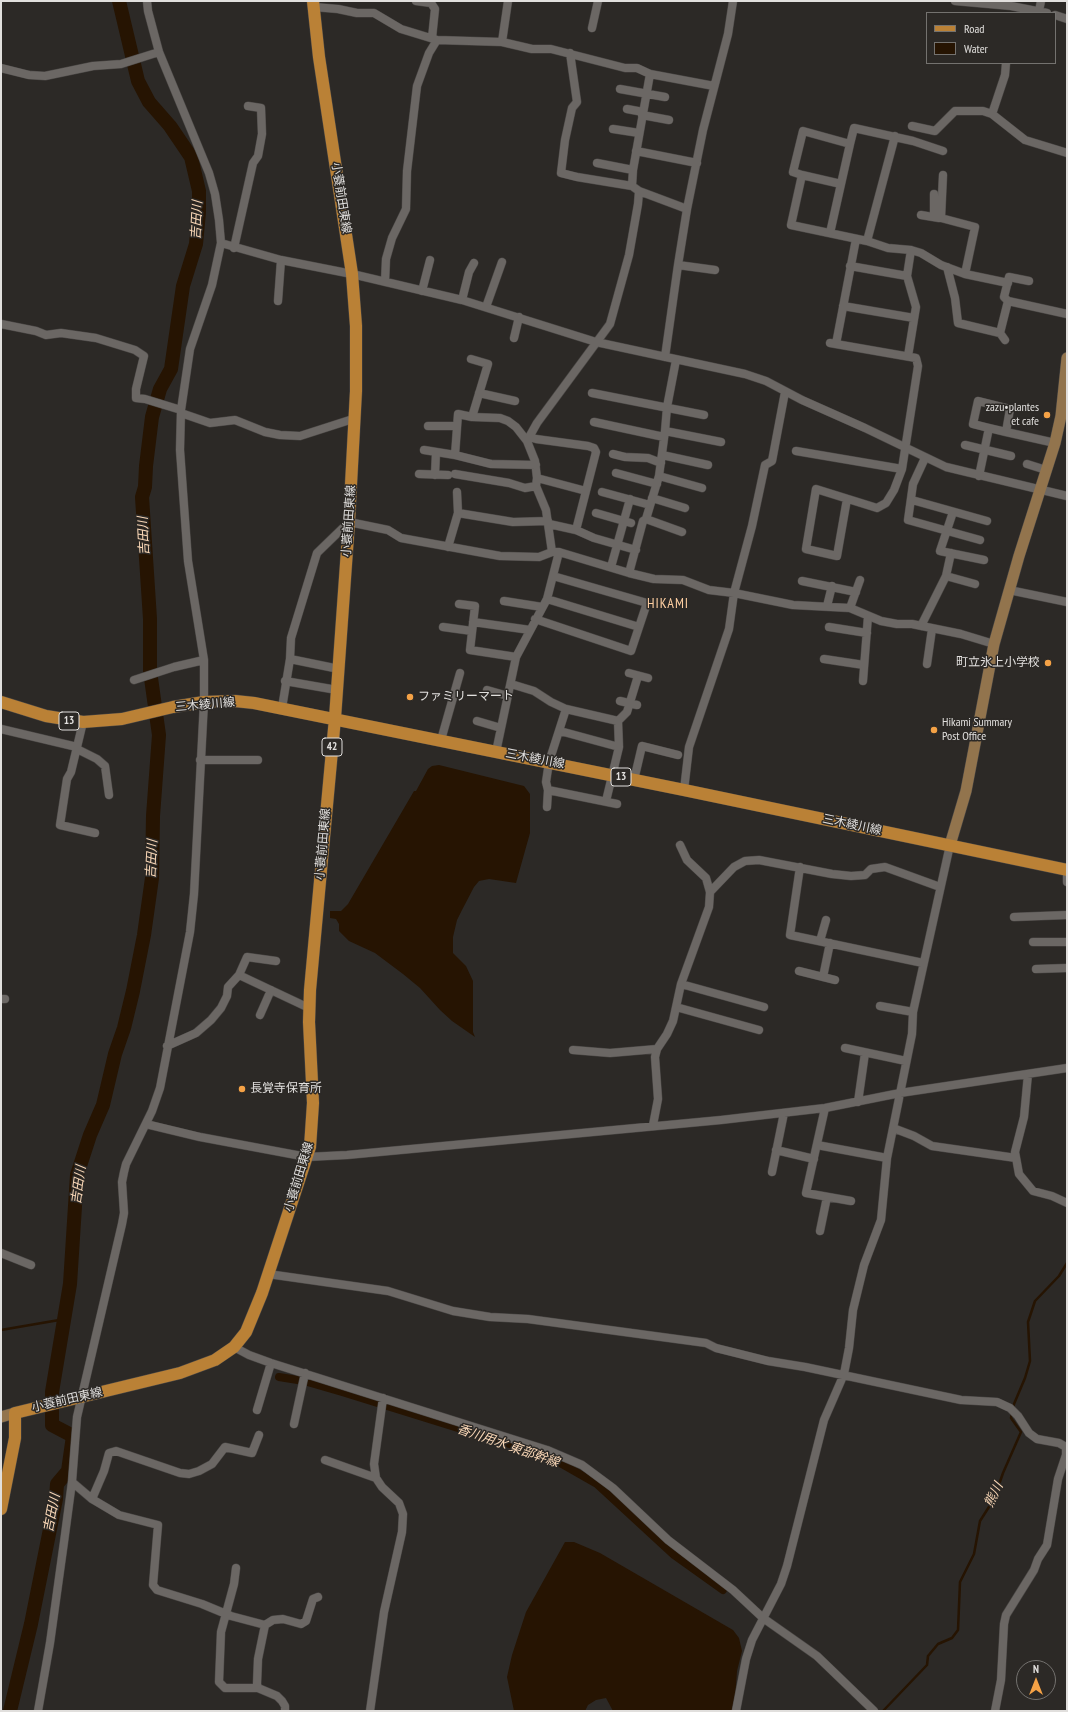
<!DOCTYPE html>
<meta charset="utf-8">
<style>
body{margin:0}
#map{position:relative;width:1068px;height:1712px;overflow:hidden;background:#2c2926;font-family:"PT Sans Narrow",sans-serif}
canvas{display:block}
.frame{position:absolute;inset:0;border:2px solid #e1dfdd;pointer-events:none}
.legend{position:absolute;left:926px;top:12px;width:130px;height:52px;box-sizing:border-box;background:#2c2926;border:1px solid #74726f;margin:0;padding:5px 7px;list-style:none;font-size:12px;color:#e1dfdd}
.legend li{display:flex;align-items:center;gap:8px;height:20px}
.legend b{width:20px;border:1px solid #74726f}
.north{position:absolute;left:1016px;top:1660px;width:40px;height:40px;box-sizing:border-box;background:#2c2926;border:1px solid #74726f;border-radius:50%;rotate:0deg;font-size:11px;font-weight:700;line-height:16px;text-align:center;color:#e1dfdd}
.north::after{content:'';display:block;margin:auto;width:14px;height:18px;background:#f5a246;clip-path:polygon(50% 0,100% 100%,50% 72%,0 100%)}
</style>
<div id="map">
<canvas width="1068" height="1712"></canvas>
<div class="frame"></div>
<ul class="legend">
<li><b style="height:5px;background:#ba8136"></b>Road</li>
<li><b style="height:11px;background:#261402"></b>Water</li>
</ul>
<div class="north">N</div>
</div>
<script>
const context = document.querySelector('canvas').getContext('2d');
context.lineJoin = 'round';
function fillPath(path, color) { context.fillStyle = color; context.fill(path, 'evenodd'); }
const poly = rows => new Path2D(rows.map(r => 'M' + r).join(''));
function trace(path, color, width, dash) { context.strokeStyle = color; context.lineWidth = width; context.lineCap = dash ? 'butt' : 'round'; context.setLineDash(dash || []); context.stroke(path); }
function write(font, color, halo, rows, align = 'center') {
  context.font = font + ' "PT Sans Narrow","Noto Sans JP",sans-serif'; context.lineWidth = 3; context.setLineDash([]); context.textBaseline = 'middle'; context.strokeStyle = halo; context.fillStyle = color; for (const [text, x, y, turn = 0] of rows) {
    context.save(); context.translate(x, y); context.rotate((+turn || 0) * Math.PI / 180); context.textAlign = isNaN(turn) ? turn : align; if (halo) context.strokeText(text, 0, 0); context.fillText(text, 0, 0); context.restore();
  }
}
fillPath(poly([
 [439,765,524,786,530,794,530,833,516,883,489,879,479,881,474,887,462,910,457,920,453,937,453,953,466,966,473,981,473,1032,475,1037,452,1021,440,1010,420,988,403,974,375,953,349,941,339,931,339,924,336,919,330,918,330,911,341,911,348,904,414,791,416,791,428,769,432,766],
 [565,1542,574,1542,600,1553,733,1630,739,1638,742,1651,737,1671,735,1698,732,1711,613,1711,606,1698,596,1700,588,1705,585,1711,514,1711,507,1677,512,1655,526,1612]
]), '#261402');
trace(poly([
 [1,1330,65,1319],
 [883,1711,927,1665,928,1656,938,1644,952,1638,958,1630,960,1582,974,1554,980,1521,994,1499,1003,1473,1021,1432,1011,1418,1014,1404,1025,1378,1030,1361,1028,1322,1035,1301,1059,1276,1067,1263]
]), '#261402', 2.5);
trace(poly([
 [279,1377,304,1381,342,1392,535,1452,555,1460,597,1484,674,1555,723,1590]
]), '#261402', 8);
trace(poly([
 [10,1711,31,1624,56,1499,57,1484,68,1471,73,1436,52,1425,52,1392,70,1284,77,1175,90,1135,103,1105,115,1054,124,1028,133,991,144,935,152,878,153,816,159,735,150,671,150,619,142,497,145,487,146,466,152,417,160,389,171,369,183,286,196,244,199,212,199,191,191,157,170,126,149,102,138,81,119,1]
]), '#261402', 14);
const street = poly([
 [416,1,431,3,435,9,432,38],
 [955,1,1011,6,1047,13],
 [314,7,338,9,357,13,374,13,401,29,437,40,502,42,532,49,551,49,625,68,637,68,650,74,714,86],
 [1039,11,1041,1],
 [1055,15,1067,19],
 [592,28,598,1],
 [502,42,508,1],
 [1,68,29,75,45,76,93,66,121,64,159,52],
 [620,89,665,97],
 [627,109,643,112],
 [992,114,1005,75,1006,63],
 [642,115,669,120],
 [912,126,935,131,955,111,983,111,992,114,1025,140,1067,153],
 [613,129,639,133],
 [636,151,697,163],
 [943,151,913,141,854,128,850,144,803,131,793,172,802,175,791,225,867,241,888,248,911,250,921,253,941,265,965,274,1008,283],
 [597,163,633,170],
 [802,175,841,184],
 [943,175,941,218,975,227,965,274],
 [632,186,633,170,650,74],
 [639,191,687,209],
 [921,215,939,218],
 [934,217,934,194],
 [830,233,850,144],
 [867,241,895,136],
 [221,243,281,260,352,274,462,300,596,342,745,374,766,381,802,400,865,428,946,467,1067,496],
 [234,248,253,163,258,156,262,134,261,108,248,106],
 [678,265,715,270],
 [850,266,907,276,916,307,908,356],
 [947,267,955,298,958,323,1000,333],
 [907,276,911,250],
 [385,282,386,259,392,238,406,209,407,171,417,86,429,53,437,40],
 [422,291,430,260],
 [462,300,469,272,474,263],
 [278,301,281,260],
 [1008,301,1067,314],
 [843,306,914,318],
 [486,307,502,262],
 [1,324,36,331,46,335,61,333,96,338,135,350,144,356,136,389,136,398,145,399,181,410],
 [514,338,519,317],
 [1005,340,1000,333,1008,301,1004,297,1009,277,1029,281],
 [830,343,916,358,918,366,902,469,894,490,886,503,877,508,816,489,806,549,837,556,847,499],
 [836,344,856,239],
 [665,357,678,265,687,209,703,130,728,34,733,1],
 [471,359,488,364,472,417],
 [479,393,515,401],
 [592,393,704,415],
 [181,413,210,423,235,420,265,432,280,435,300,436,356,418],
 [594,422,664,437],
 [428,426,457,426],
 [665,431,721,442],
 [1006,432,1010,409,978,401,973,424,989,428,1006,432,1055,443],
 [529,437,536,439,588,446,594,448,596,452,576,530],
 [965,445,1011,456],
 [424,450,455,455,491,464,536,465],
 [796,451,902,469],
 [613,454,625,457,648,458,661,463],
 [455,455,458,414,472,417,500,418,508,421,516,427,527,441],
 [662,455,708,465],
 [925,458,913,484,908,520,980,540],
 [1027,464,1046,470],
 [616,473,657,484],
 [419,474,448,475],
 [455,474,509,483,525,488,536,486],
 [435,475,436,452],
 [659,476,702,488],
 [979,476,989,428],
 [537,478,586,491],
 [602,492,650,505],
 [652,498,685,508],
 [912,500,987,521],
 [953,512,940,551,984,560],
 [458,513,513,522,548,521],
 [596,513,631,523],
 [646,519,682,532],
 [549,524,576,530,594,538,636,550],
 [448,547,458,513,457,492],
 [552,552,546,510,536,486,537,478,535,461,527,441,537,423,610,324,629,255,638,204,639,191,632,186,577,177,561,173,565,140,572,108,577,102,570,53],
 [611,567,630,499],
 [629,573,643,521,646,519,659,476,665,431,667,407,676,360],
 [946,576,975,584],
 [802,581,856,592],
 [1009,590,1067,602],
 [547,599,639,627],
 [504,601,542,607],
 [459,604,475,606,470,650,516,657],
 [827,606,832,586],
 [850,608,860,580],
 [535,619,631,651,647,603,553,576],
 [473,622,530,630],
 [921,626,946,576,951,553],
 [443,627,472,631],
 [829,627,867,633],
 [290,659,339,669],
 [824,659,864,665],
 [927,664,932,629],
 [629,673,648,678],
 [134,680,174,667,204,660],
 [285,681,337,690],
 [863,681,868,616],
 [511,684,534,691,551,702,566,709,618,721],
 [487,690,508,696],
 [620,701,637,705],
 [282,708,290,659,291,638,317,553,349,522,388,530,401,538,500,556,539,557,552,552,559,552,629,573,654,579,683,580,709,590,734,593,793,605,850,608,881,621,897,624,912,624,961,634,994,644],
 [477,721,501,728],
 [83,722,71,772,67,779,60,825,95,833],
 [1,729,77,747],
 [560,731,619,747],
 [441,740,460,673],
 [77,749,97,759,105,766,109,795],
 [496,752,516,657,547,599,559,552],
 [200,760,258,760],
 [634,780,642,746,678,755],
 [548,790,617,804],
 [684,790,689,747,729,629,734,593,752,526,765,465,772,461,785,392],
 [606,801,619,747,618,721,627,712,638,676],
 [547,807,548,790,546,782,549,762,566,709],
 [800,867,790,935,923,963],
 [1067,870,1067,882],
 [710,892,734,867,745,861,759,860,832,874,851,876,865,875,871,869,885,867,940,887],
 [1014,917,1067,915],
 [820,941,826,920],
 [1033,942,1067,942],
 [1036,969,1067,968],
 [799,971,835,980],
 [239,975,309,1008],
 [823,977,830,943],
 [681,984,764,1007],
 [1,999,5,999],
 [880,1006,913,1012],
 [676,1007,759,1030],
 [260,1015,271,990],
 [167,1046,196,1033,211,1020,221,1008,227,996,228,987,239,975,247,957,276,961],
 [845,1048,906,1061],
 [573,1050,610,1053,657,1049],
 [1028,1074,1024,1117,1015,1152,1019,1174,1033,1191,1052,1196,1067,1203],
 [858,1102,865,1053],
 [825,1108,806,1193,851,1201],
 [146,1124,200,1137,307,1157,347,1155,721,1120,825,1108,900,1093,1067,1068],
 [653,1125,658,1099,655,1057,657,1049,667,1034,673,1021,681,984,709,907,710,892,706,878,687,860,680,845],
 [893,1128,914,1136,932,1146,1016,1158],
 [817,1145,887,1158],
 [776,1150,814,1159],
 [772,1172,784,1113],
 [820,1231,827,1197],
 [1,1253,31,1265],
 [268,1274,388,1291,453,1311,490,1317,528,1319,706,1343,716,1348,768,1361,805,1367,961,1400,997,1402,1010,1408,1018,1416,1029,1433,1037,1439,1059,1443,1066,1447,1066,1455,1058,1479,1047,1545,1038,1559,1034,1570,1006,1615,1004,1624,1001,1680,995,1711],
 [234,1347,249,1355,271,1363,547,1450,582,1465,613,1488,668,1540,733,1590,763,1618,817,1656,874,1711],
 [257,1410,271,1363],
 [294,1424,305,1373],
 [325,1460,376,1478],
 [72,1482,92,1499,119,1515,158,1525,153,1585,157,1590,202,1604,231,1616,265,1625,273,1620,283,1619,301,1624,306,1621,313,1599,318,1597],
 [92,1499,104,1471,109,1453,116,1451,180,1473,189,1474,199,1471,212,1464,225,1447,252,1453,259,1435],
 [236,1568,234,1584,221,1632,219,1682,225,1688,258,1688],
 [265,1625,258,1659,257,1684,258,1688,277,1696,282,1701,285,1706,285,1711],
 [38,1711,50,1643,64,1542,72,1482,77,1417,122,1224,124,1213,122,1182,124,1172,126,1164,152,1111,160,1088,190,932,194,894,204,702,204,660,188,561,180,450,181,410,190,349,212,285,221,243,219,220,215,194,209,173,159,52,148,11,147,1],
 [370,1711,384,1612,402,1532,403,1514,399,1503,382,1487,376,1478,374,1464,383,1398],
 [736,1711,746,1659,752,1640,781,1584,787,1566,824,1420,844,1374,849,1348,853,1310,864,1265,881,1220,887,1158,912,1034,913,1012,950,845]
]);
const secondary = poly([
 [950,845,966,791,994,644,1019,556,1055,443,1061,416,1067,358],
 [1,1417,15,1413]
]);
const primary = poly([
 [1,702,46,716,83,722,122,719,173,707,204,702,235,701,254,703,684,790,1067,870],
 [1,1509,15,1438,15,1413,180,1373,215,1360,234,1347,246,1332,262,1293,310,1147,313,1103,309,1022,310,990,335,718,349,522,356,391,356,326,352,274,319,57,313,1]
]);
trace(street, '#4a4745', 9);
trace(secondary, '#4a4745', 12);
trace(primary, '#4a4745', 13);
trace(street, '#6b6764', 8);
trace(secondary, '#92744d', 11);
trace(primary, '#ba8136', 12);
for (const [x, y, r, color] of [
 [1047,415,4,"#f5a246"],
 [1048,663,4,"#f5a246"],
 [410,697,4,"#f5a246"],
 [934,730,4,"#f5a246"],
 [242,1089,4,"#f5a246"]
]) { const dot = new Path2D(); dot.arc(x, y, r, 0, 2 * Math.PI); context.fillStyle = color; context.fill(dot); trace(dot, '#2c2926', 1.5); }
for (const [x, y, w] of [
 [69,721,20],
 [332,747,20],
 [621,777,20]
]) { const box = new Path2D(); box.roundRect(x - w / 2, y - 9, w, 18, 3); context.fillStyle = '#2c2926'; context.fill(box); trace(box, '#e1dfdd', 1); }
write('bold 11px', '#e1dfdd', null, [
 ["13",69,721],
 ["42",332,747],
 ["13",621,777]
]);
write('12px', '#e1dfdd', '#2c2926', [
 ["小蓑前田東線",341,198,81],
 ["小蓑前田東線",349,521,-86],
 ["三木綾川線",205,705,-5],
 ["三木綾川線",535,759,11],
 ["三木綾川線",852,825,12],
 ["小蓑前田東線",323,844,-85],
 ["小蓑前田東線",299,1177,-73],
 ["小蓑前田東線",67,1400,-13]
]);
write('12px', '#e1dfdd', '#2c2926', [
 ["zazu•plantes",1039,408,"right"],
 ["et cafe",1039,422,"right"],
 ["町立氷上小学校",1040,663,"right"],
 ["ファミリーマート",418,697],
 ["Hikami Summary",942,723],
 ["Post Office",942,737],
 ["長覚寺保育所",250,1089]
], 'left');
write('italic 13px', '#fbd8b7', '#2c2926', [
 ["吉田川",197,220,-87],
 ["吉田川",144,536,-93],
 ["吉田川",152,859,-87],
 ["吉田川",79,1185,-82],
 ["香川用水 東部幹線",508,1446,19],
 ["熊川",994,1495,-64],
 ["吉田川",52,1513,-79]
]);
context.letterSpacing = '1px';
write('14px', '#ffcfa2', '#2c2926', [
 ["HIKAMI",668,604]
]);
context.letterSpacing = '0px';
</script>
